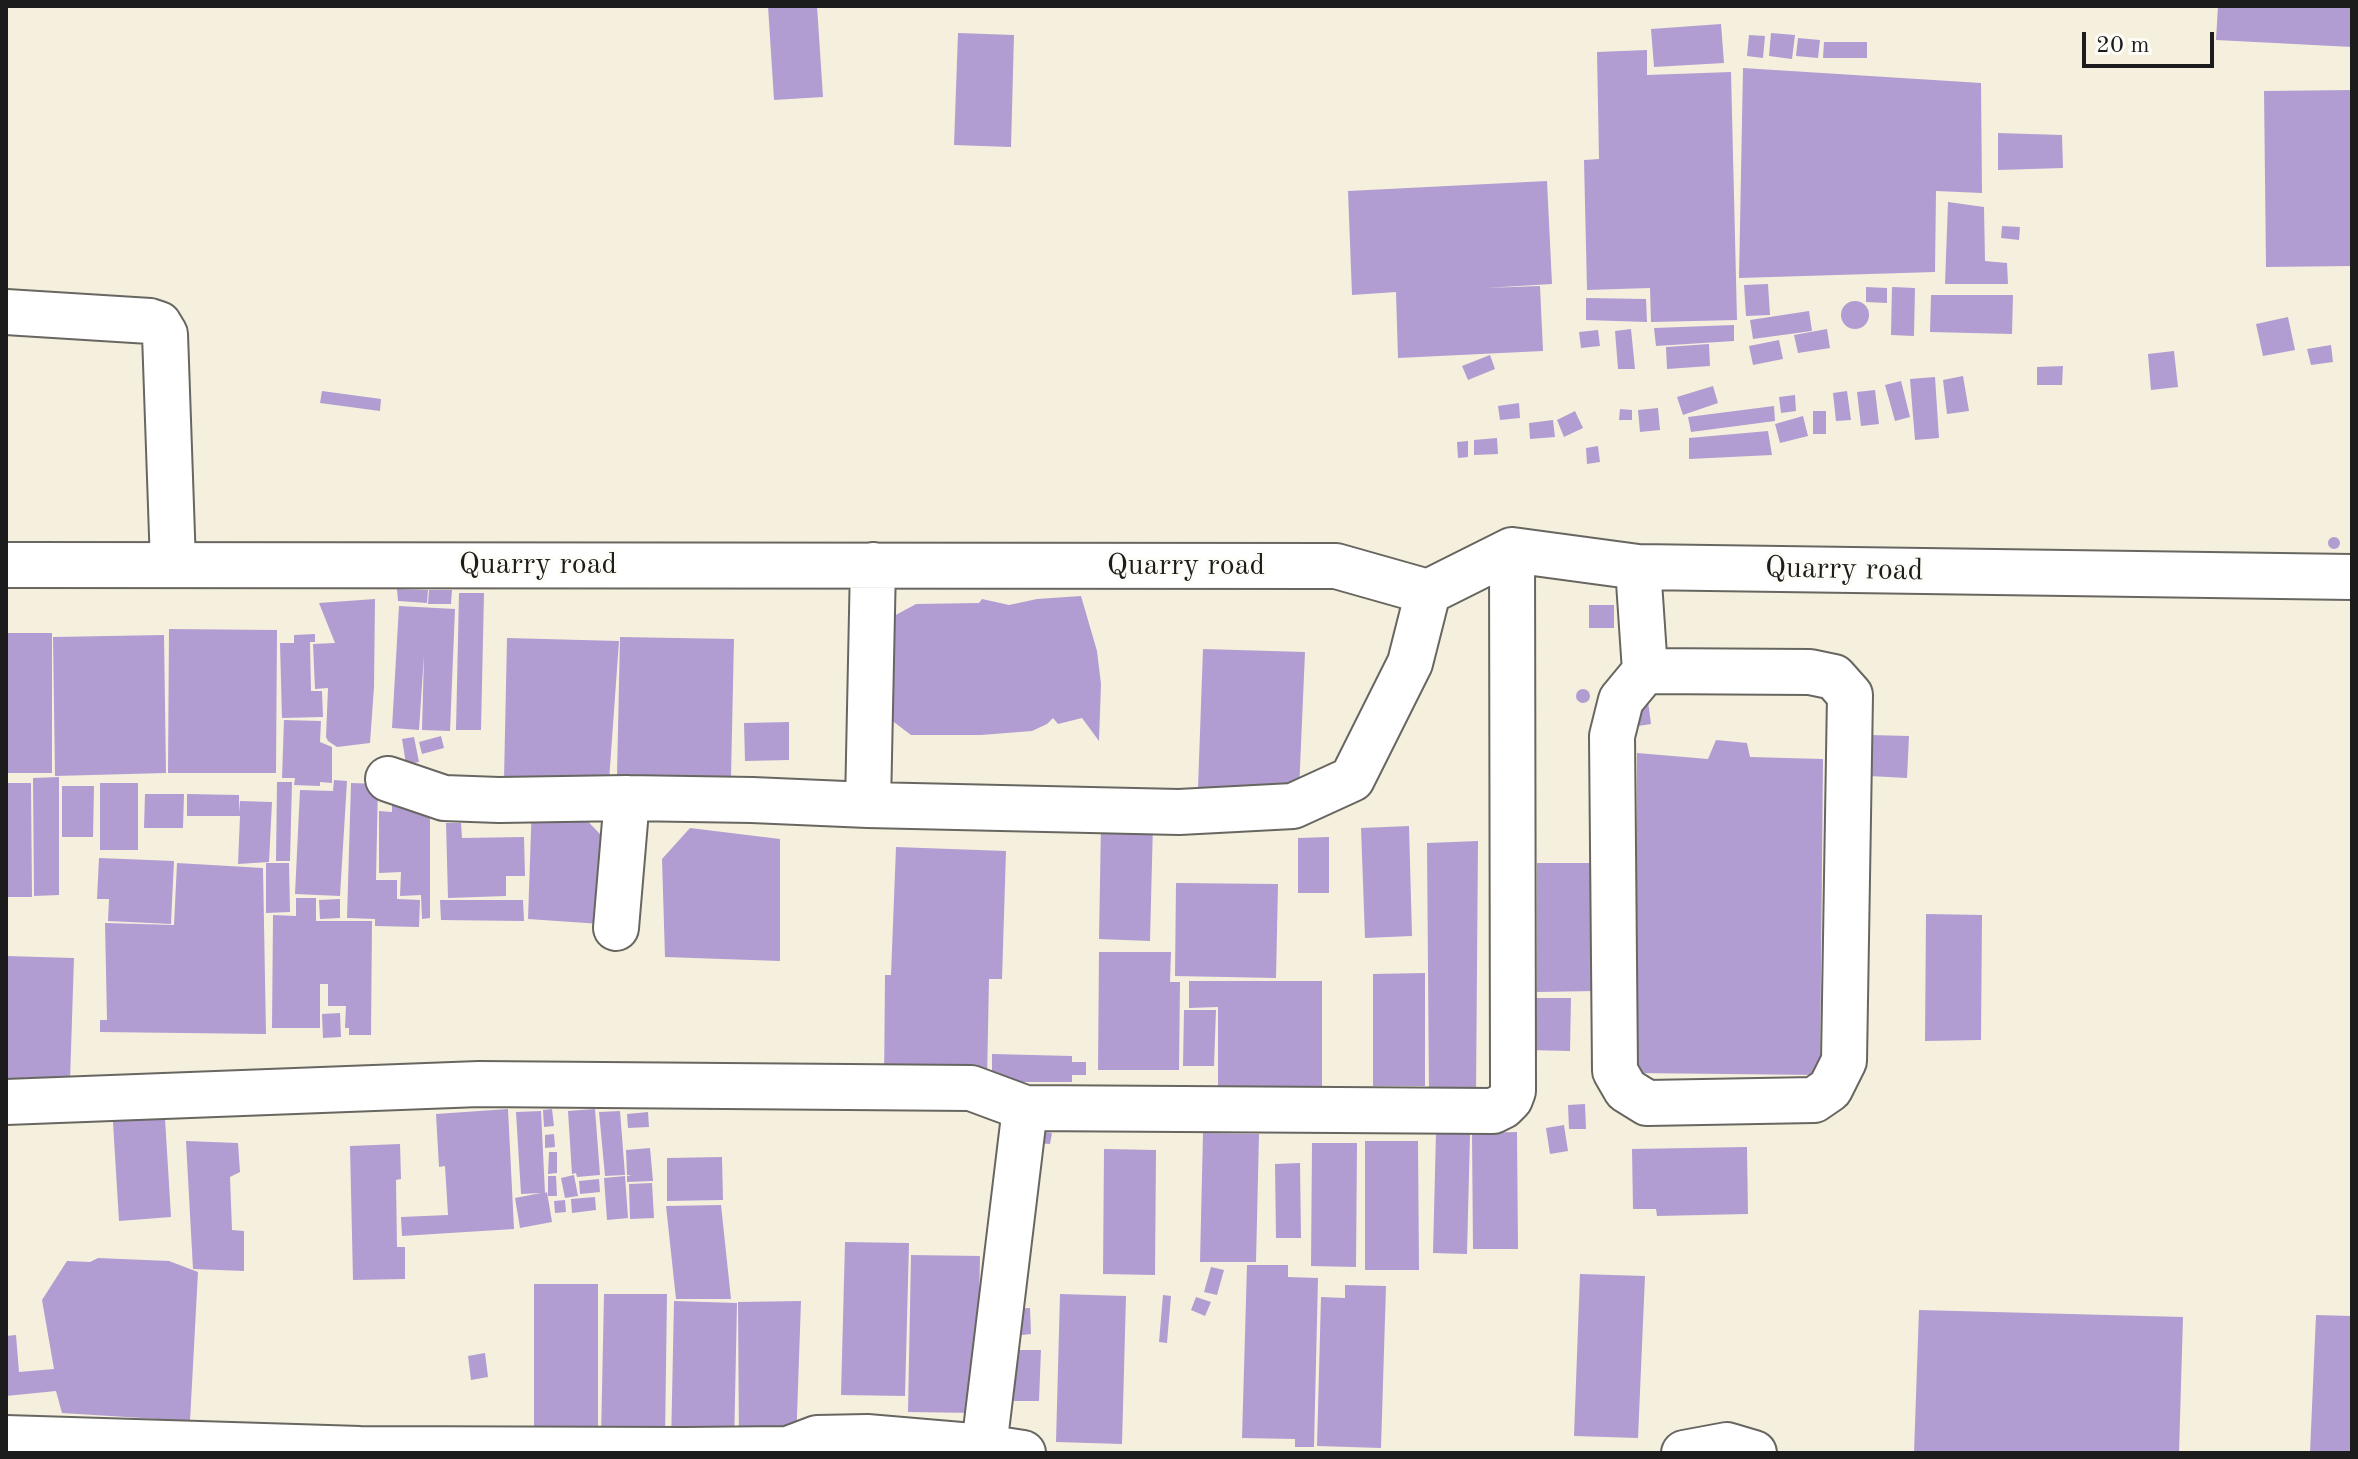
<!DOCTYPE html>
<style>
body{margin:0}
#map{position:relative;width:2358px;height:1459px;overflow:hidden;background:#f5f0dd;font-family:"Old Standard TT",serif}
canvas{display:block}
.frame{position:absolute;inset:0;border:8px solid #1c1c1c;pointer-events:none}
.scale{position:absolute;left:2082px;top:32px;width:132px;height:36px;box-sizing:border-box;border:4px solid #1c1c1c;border-top:0;padding-left:10px;font-size:24px;line-height:28px;white-space:nowrap;color:#1c1c1c;-webkit-text-stroke:6px #fdfcf7;paint-order:stroke}
</style>
<div id="map">
<canvas width="2358" height="1459"></canvas>
<div class="frame"></div>
<div class="scale">20 m</div>
</div>
<script>
const context = document.querySelector('canvas').getContext('2d');
context.lineJoin = 'round';
function fillPath(path, color) { context.fillStyle = color; context.fill(path, 'evenodd'); }
const poly = rows => new Path2D(rows.map(r => 'M' + r).join(''));
function trace(path, color, width, dash) { context.strokeStyle = color; context.lineWidth = width; context.lineCap = dash ? 'butt' : 'round'; context.setLineDash(dash || []); context.stroke(path); }
function write(font, color, halo, rows, align = 'center') {
  context.font = font + ' "Old Standard TT",serif'; context.lineWidth = 6; context.setLineDash([]); context.textBaseline = 'middle'; context.strokeStyle = halo; context.fillStyle = color; for (const [text, x, y, turn = 0] of rows) {
    context.save(); context.translate(x, y); context.rotate((+turn || 0) * Math.PI / 180); context.textAlign = isNaN(turn) ? turn : align; if (halo) context.strokeText(text, 0, 0); context.fillText(text, 0, 0); context.restore();
  }
}
fillPath(poly([
 [768,6,817,6,823,97,774,100],
 [2218,6,2352,6,2352,47,2216,40],
 [1721,24,1724,63,1654,67,1651,29],
 [958,33,1014,35,1011,147,954,145],
 [1771,33,1795,35,1792,59,1769,56],
 [1749,35,1765,36,1763,58,1747,56],
 [1798,38,1820,40,1818,58,1796,56],
 [1824,42,1867,42,1867,58,1823,58],
 [1647,50,1647,75,1731,72,1737,320,1651,322,1650,288,1587,290,1584,160,1599,159,1597,52],
 [1743,68,1981,83,1982,193,1936,191,1935,272,1739,278],
 [2352,90,2352,266,2266,267,2264,91],
 [1998,133,2062,135,2063,168,1998,170],
 [1547,181,1552,284,1486,288,1540,286,1543,351,1398,358,1396,292,1352,295,1348,191],
 [1948,202,1984,207,1985,261,2007,263,2008,284,1945,284],
 [2002,226,2020,227,2019,240,2001,238],
 [1768,284,1770,315,1746,316,1744,285],
 [1866,287,1887,288,1887,303,1866,302],
 [1892,287,1915,288,1914,336,1891,335],
 [1931,295,2013,295,2012,334,1930,332],
 [1586,298,1646,299,1647,322,1586,320],
 '1841 315a14 14 0 1 1 28 0a14 14 0 1 1-28 0Z',
 [1809,311,1812,331,1753,339,1750,320],
 [2288,317,2295,350,2263,356,2256,324],
 [1734,325,1734,341,1656,346,1654,328],
 [1631,329,1635,369,1618,369,1615,331],
 [1827,329,1830,348,1798,353,1794,335],
 [1598,330,1600,346,1581,348,1579,332],
 [1779,340,1783,359,1753,365,1749,346],
 [1709,344,1710,366,1667,369,1666,347],
 [2331,345,2333,362,2311,365,2307,349],
 [2174,351,2178,387,2151,390,2148,354],
 [1490,355,1495,369,1468,380,1462,366],
 [2063,366,2062,385,2037,385,2037,367],
 [1963,376,1969,411,1947,414,1943,380],
 [1935,377,1939,438,1915,440,1910,379],
 [1901,381,1910,417,1895,421,1885,385],
 [1713,386,1718,403,1683,415,1677,397],
 [1875,390,1879,424,1861,426,1857,392],
 [322,391,381,399,380,411,320,403],
 [1847,391,1851,420,1836,421,1833,393],
 [1795,395,1796,411,1781,413,1779,397],
 [1519,403,1520,418,1500,420,1498,406],
 [1774,406,1775,421,1691,432,1688,417],
 [1658,408,1660,430,1640,432,1638,410],
 [1620,409,1632,410,1632,420,1619,420],
 [1575,411,1583,428,1564,437,1557,420],
 [1813,411,1826,411,1826,434,1813,434],
 [1803,416,1808,436,1780,443,1775,424],
 [1553,420,1555,437,1530,439,1529,423],
 [1768,431,1772,455,1689,459,1689,438],
 [1497,438,1498,454,1474,455,1474,440],
 [1468,441,1468,457,1458,458,1457,442],
 [1598,446,1600,462,1587,464,1586,448],
 '2328 543a6 6 0 1 1 12 0a6 6 0 1 1-12 0Z',
 [397,589,428,590,427,603,398,601],
 [429,590,452,590,451,604,428,604],
 [459,593,484,593,481,730,456,730],
 [1081,596,1097,651,1101,684,1099,741,1082,718,1058,724,1053,718,1047,724,1032,731,981,735,911,735,878,710,881,623,916,604,979,603,982,599,1009,605,1037,599],
 [375,599,374,687,370,743,337,747,328,741,326,737,328,688,315,689,313,644,335,643,319,603],
 [1589,605,1614,605,1614,628,1589,628],
 [399,606,455,609,450,731,422,730,424,655,419,730,392,728],
 [169,629,277,630,276,773,168,773],
 [6,633,52,633,52,773,6,773],
 [315,634,315,642,310,642,311,691,322,691,323,717,282,718,280,643,294,643,294,635],
 [164,635,166,773,55,776,53,637],
 [620,637,734,639,731,777,617,775],
 [507,638,619,641,609,781,504,779],
 [1203,649,1305,652,1299,791,1198,788],
 '1576 696a7 7 0 1 1 14 0a7 7 0 1 1-14 0Z',
 [1648,701,1651,724,1638,726,1635,703],
 [284,720,321,721,320,742,332,747,332,783,320,782,320,786,294,785,295,778,282,778],
 [789,722,789,760,745,761,744,723],
 [1870,735,1909,736,1907,778,1869,776],
 [441,736,444,748,422,754,419,742],
 [414,737,419,762,406,764,402,739],
 [1716,740,1747,743,1750,757,1823,759,1820,1075,1635,1073,1637,753,1708,759],
 [59,777,59,895,34,896,33,778],
 [334,780,347,781,340,896,295,894,300,790,333,791],
 [277,782,292,782,290,861,276,861],
 [6,783,31,783,32,897,6,897],
 [100,783,138,783,138,850,100,850],
 [351,783,378,784,376,880,397,880,397,899,420,900,419,927,375,926,375,919,347,918],
 [62,786,94,786,93,837,62,837],
 [145,794,184,794,183,828,144,828],
 [187,794,239,795,239,813,240,801,272,802,269,862,238,864,240,816,187,816],
 [532,802,572,805,600,834,601,924,528,919],
 [392,803,415,803,415,812,430,811,430,918,422,919,421,895,400,896,401,872,379,873,379,811,392,812],
 [446,823,461,823,462,838,524,837,525,876,506,876,506,896,448,898],
 [1101,823,1153,823,1150,941,1099,939],
 [1409,826,1412,936,1365,938,1361,828],
 [690,828,780,839,780,961,665,957,662,859],
 [1329,837,1329,893,1298,893,1298,838],
 [1478,841,1476,1095,1429,1095,1427,843],
 [896,847,1006,851,1002,979,989,979,987,1082,884,1087,885,975,891,975],
 [99,858,174,861,171,924,108,921,109,899,97,899],
 [177,863,263,868,266,1034,100,1032,100,1020,107,1020,105,923,174,925],
 [266,863,289,863,290,912,266,913],
 [1537,863,1597,863,1597,991,1537,992],
 [1176,883,1278,884,1276,978,1175,976],
 [296,898,316,898,316,921,372,921,371,1035,349,1035,349,1028,345,1028,346,1006,328,1006,328,984,320,984,320,1028,272,1028,273,915,296,916],
 [340,899,340,918,320,919,319,900],
 [440,900,523,900,524,921,441,920],
 [1926,914,1982,915,1981,1040,1925,1041],
 [1099,952,1171,952,1170,982,1180,982,1179,1070,1098,1070],
 [6,956,74,958,70,1081,6,1079],
 [1425,973,1425,1086,1373,1086,1373,974],
 [1189,981,1322,981,1322,1102,1218,1102,1218,1007,1189,1008],
 [1530,998,1571,998,1570,1051,1528,1050],
 [1184,1010,1216,1010,1214,1066,1183,1066],
 [340,1013,341,1037,323,1038,322,1014],
 [992,1054,1072,1056,1072,1062,1086,1062,1086,1075,1072,1075,1072,1082,992,1082],
 [164,1102,171,1217,119,1221,112,1106],
 [1585,1104,1586,1129,1569,1129,1568,1105],
 [508,1109,514,1229,402,1236,401,1217,448,1215,445,1166,439,1167,436,1114],
 [552,1109,554,1126,544,1127,543,1110],
 [595,1109,600,1175,577,1177,576,1173,572,1174,568,1111],
 [541,1111,545,1193,547,1192,552,1222,520,1228,515,1198,541,1193,521,1194,516,1112],
 [620,1111,625,1175,605,1176,599,1112],
 [648,1112,649,1127,628,1128,627,1114],
 [1564,1125,1568,1151,1550,1154,1546,1128],
 [1036,1131,1052,1133,1050,1144,1035,1143],
 [1436,1132,1470,1134,1467,1254,1433,1253],
 [1517,1132,1518,1249,1473,1249,1472,1133],
 [1203,1133,1259,1134,1256,1262,1200,1262],
 [554,1134,555,1147,545,1148,545,1135],
 [186,1141,238,1143,240,1172,230,1177,232,1230,244,1231,244,1271,193,1269],
 [1365,1141,1418,1141,1419,1270,1365,1270],
 [1312,1143,1357,1143,1356,1267,1311,1266],
 [400,1144,401,1179,396,1180,397,1247,405,1247,405,1279,353,1280,350,1146],
 [1747,1147,1748,1214,1657,1216,1656,1209,1633,1209,1632,1149],
 [650,1148,653,1181,627,1182,627,1176,632,1175,627,1175,626,1150],
 [1104,1149,1156,1150,1155,1275,1103,1274],
 [549,1152,557,1152,557,1173,548,1174],
 [722,1157,723,1200,667,1201,667,1158],
 [1300,1163,1301,1238,1276,1238,1275,1164],
 [574,1175,578,1196,565,1198,561,1178],
 [548,1176,556,1176,557,1196,548,1196],
 [625,1176,628,1218,607,1220,604,1178],
 [599,1179,600,1192,580,1194,579,1181],
 [652,1183,654,1218,630,1219,629,1184],
 [595,1197,596,1210,572,1213,571,1199],
 [565,1200,566,1212,555,1213,554,1201],
 [721,1205,731,1299,676,1299,666,1206],
 [845,1242,909,1243,905,1396,841,1395],
 [911,1255,980,1256,977,1413,908,1412],
 [98,1258,169,1261,198,1272,190,1421,62,1413,56,1391,6,1396,6,1336,16,1335,19,1372,54,1369,42,1300,67,1261,90,1262],
 [1247,1265,1288,1265,1288,1277,1318,1278,1314,1447,1295,1447,1295,1439,1242,1438],
 [1211,1267,1224,1270,1217,1295,1204,1292],
 [1580,1274,1645,1276,1638,1438,1574,1436],
 [534,1284,598,1284,598,1438,534,1438],
 [1345,1285,1386,1286,1381,1448,1317,1446,1321,1297,1345,1298],
 [604,1294,667,1294,665,1439,601,1438],
 [1060,1294,1126,1296,1122,1444,1056,1442],
 [1163,1295,1171,1296,1167,1343,1159,1342],
 [1196,1297,1211,1302,1205,1316,1191,1310],
 [674,1301,737,1303,734,1448,671,1446],
 [801,1301,796,1445,739,1448,738,1302],
 [1030,1308,1031,1334,1013,1336,1011,1309],
 [1919,1310,2183,1317,2179,1453,1914,1453],
 [2316,1315,2352,1316,2352,1453,2310,1453],
 [1015,1350,1041,1350,1039,1401,1014,1401],
 [485,1353,488,1377,471,1380,468,1356]
]), '#b19dd2');
const minor = poly([
 [6,312,150,321,159,324,165,334,173,564],
 [6,565,1336,566,1428,592,1512,550,1638,567,2352,577],
 [1638,567,1645,671,1621,700,1612,736,1615,1071,1626,1090,1647,1103,1814,1100,1830,1089,1844,1061,1850,695,1834,677,1810,672,1645,671],
 [388,779,444,798,499,800,627,798,752,800,868,805,1179,812,1293,806,1352,779,1410,663,1428,592],
 [868,805,873,565],
 [616,928,627,798],
 [6,1102,479,1084,971,1088,1025,1108,1493,1111,1503,1106,1510,1099,1513,1091,1512,550],
 [6,1438,360,1449,685,1450,788,1449,817,1438,867,1437,984,1447,1023,1453],
 [984,1447,1025,1108],
 [1684,1453,1727,1445,1754,1453]
]);
trace(minor, '#686660', 48);
trace(minor, '#fff', 44);
write('30px', '#1c1c1c', '#fdfcf7', [
 ["Quarry road",538,565],
 ["Quarry road",1186,566],
 ["Quarry road",1844,570,1]
]);
</script>
